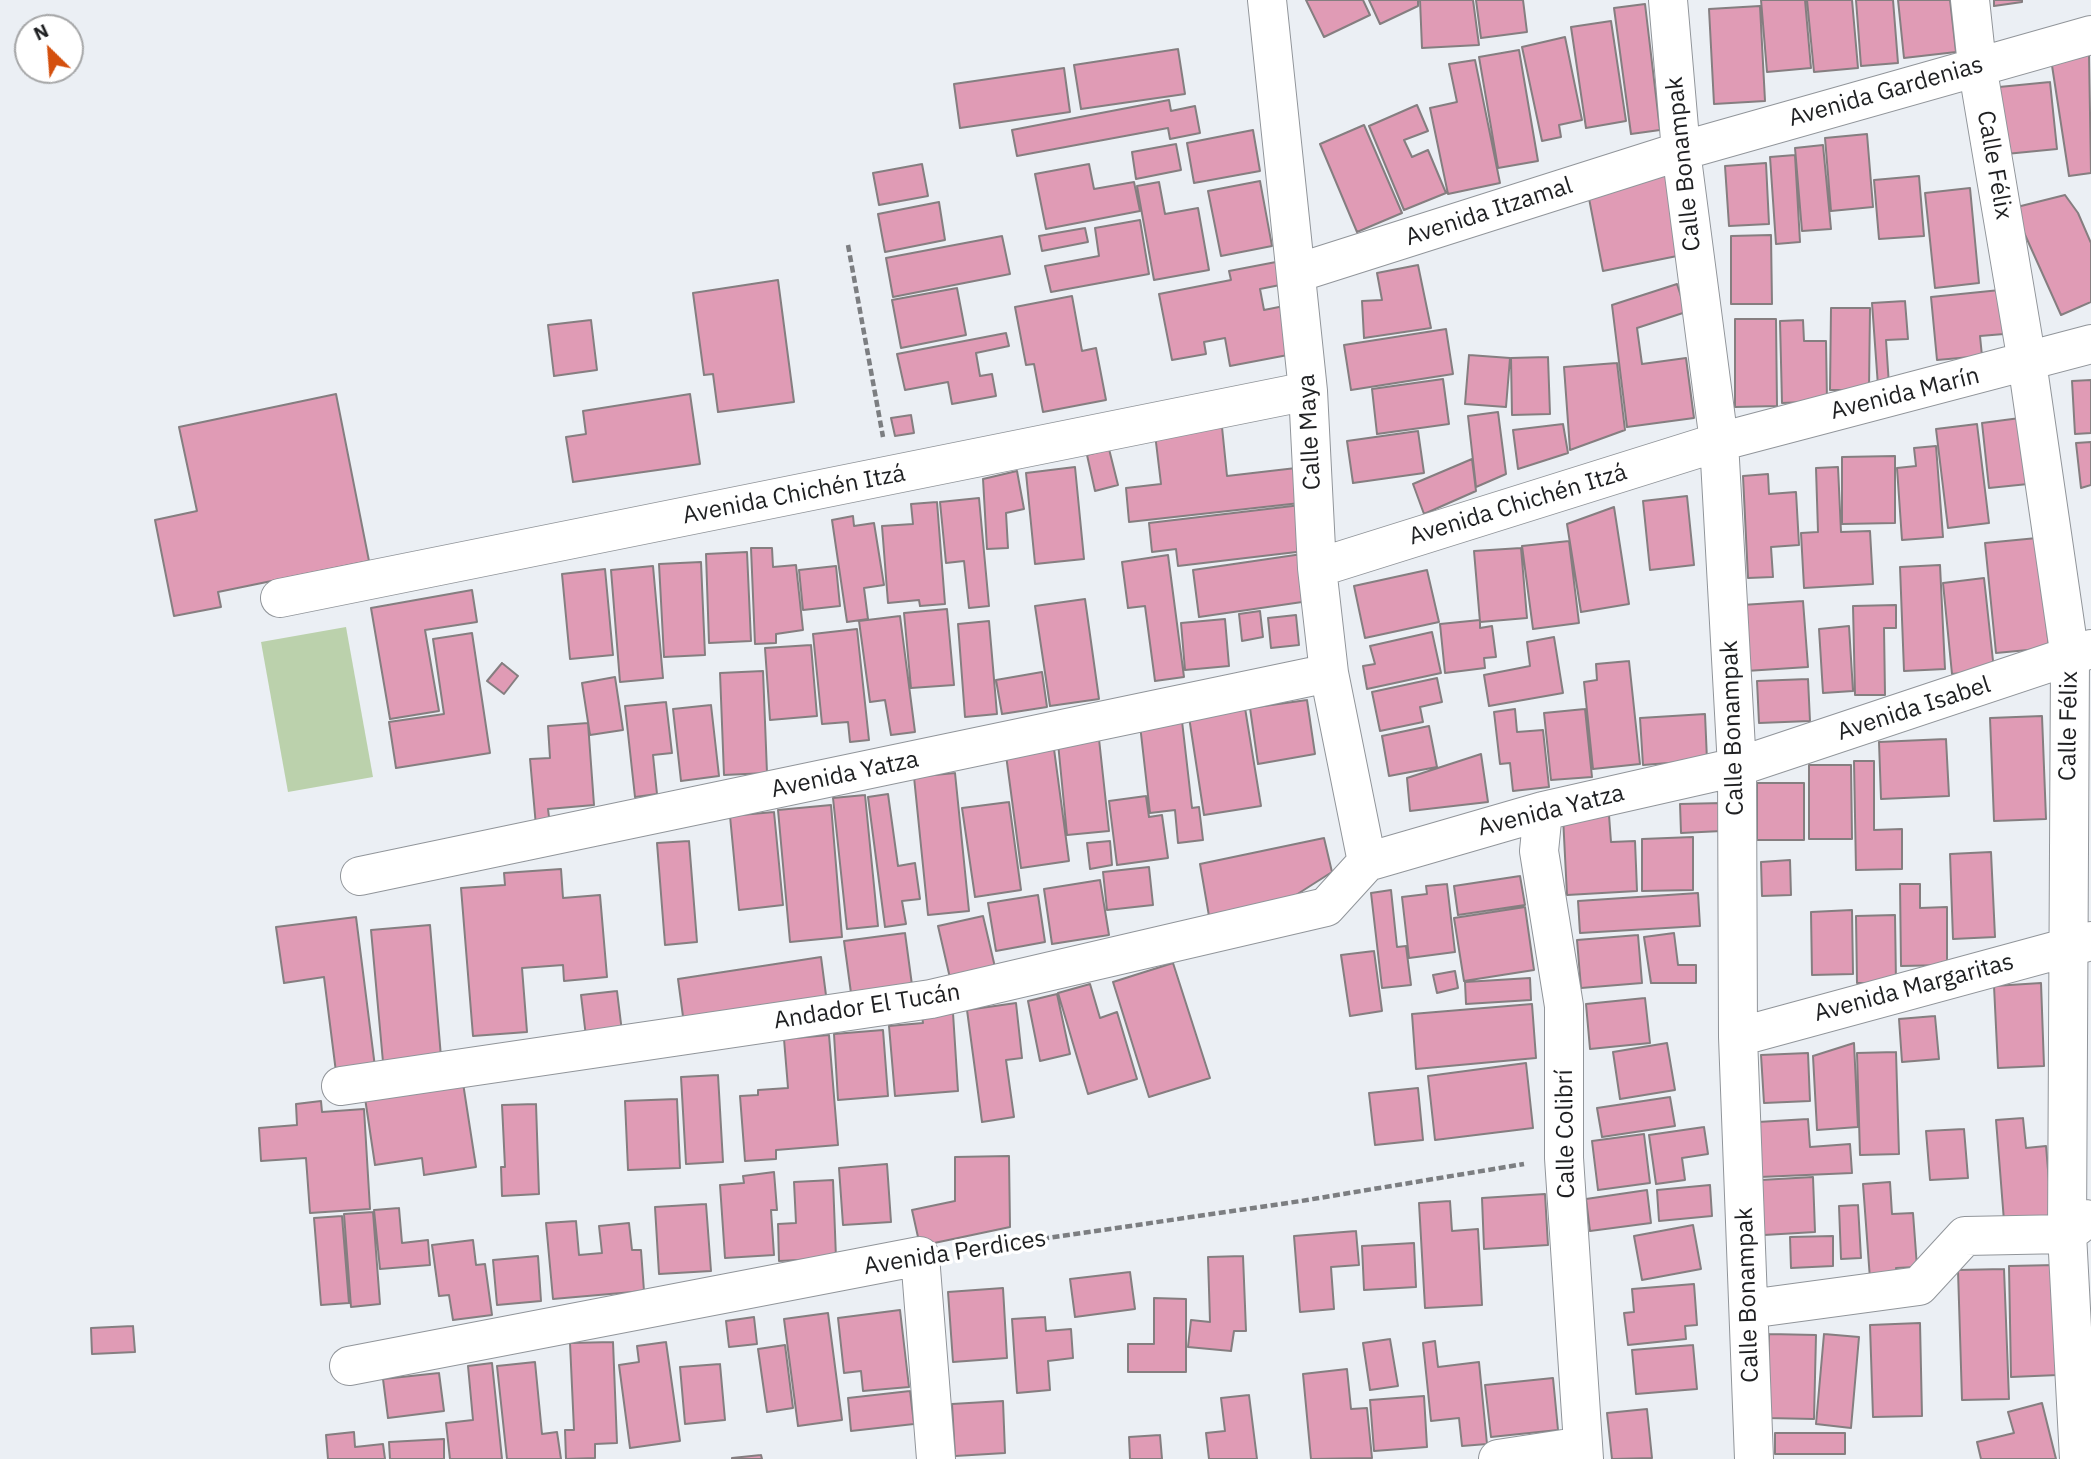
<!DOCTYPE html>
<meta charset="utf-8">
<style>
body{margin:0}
#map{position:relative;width:2091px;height:1459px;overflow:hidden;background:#ebeff4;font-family:"IBM Plex Sans",sans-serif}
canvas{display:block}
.north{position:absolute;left:14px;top:14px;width:70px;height:70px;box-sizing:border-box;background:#fff;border:2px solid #a5a6a7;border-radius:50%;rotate:335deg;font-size:19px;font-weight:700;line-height:28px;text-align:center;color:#1f2022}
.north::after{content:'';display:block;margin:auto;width:24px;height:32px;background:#d44f0d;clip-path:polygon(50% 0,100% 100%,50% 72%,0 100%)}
</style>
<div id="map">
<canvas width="2091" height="1459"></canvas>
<div class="north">N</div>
</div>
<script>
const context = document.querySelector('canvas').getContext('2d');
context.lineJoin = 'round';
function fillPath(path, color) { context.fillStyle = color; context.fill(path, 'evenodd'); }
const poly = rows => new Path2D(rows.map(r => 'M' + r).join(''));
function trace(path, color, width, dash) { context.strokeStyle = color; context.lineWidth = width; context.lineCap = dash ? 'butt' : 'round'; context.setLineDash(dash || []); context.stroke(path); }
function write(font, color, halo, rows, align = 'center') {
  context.font = font + ' "IBM Plex Sans",sans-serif'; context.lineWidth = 7; context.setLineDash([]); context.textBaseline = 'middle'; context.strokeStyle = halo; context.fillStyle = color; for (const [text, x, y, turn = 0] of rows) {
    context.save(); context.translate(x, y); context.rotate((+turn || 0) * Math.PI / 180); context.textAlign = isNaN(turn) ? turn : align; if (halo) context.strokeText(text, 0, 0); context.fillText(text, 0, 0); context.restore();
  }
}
fillPath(poly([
 [346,627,373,777,288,792,261,642]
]), '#bbd1ac');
const building = poly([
 [1306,0,1363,0,1370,15,1324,37,1306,0],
 [1369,0,1418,0,1418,6,1380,24,1369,0],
 [1420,0,1473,0,1479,45,1422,48,1420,0],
 [1476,0,1523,0,1527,32,1481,38,1476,0],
 [1761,0,1805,0,1811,68,1767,72,1761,0],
 [1807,0,1852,0,1858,68,1814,72,1807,0],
 [1856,0,1893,0,1898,63,1861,66,1856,0],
 [1898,0,1950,0,1956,52,1904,58,1898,0],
 [1994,0,2022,0,2022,2,1994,6,1994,0],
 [1645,4,1660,130,1631,134,1614,8,1645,4],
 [1760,6,1765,101,1714,104,1709,9,1760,6],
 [1611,21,1626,121,1586,128,1571,27,1611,21],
 [1565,37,1582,120,1559,125,1561,137,1542,141,1522,47,1565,37],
 [1178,49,1185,94,1081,109,1074,65,1178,49],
 [1519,50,1538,161,1498,168,1479,57,1519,50],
 [2089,53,2091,173,2069,176,2051,59,2089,53],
 [1475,60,1500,183,1448,194,1430,108,1457,102,1449,64,1475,60],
 [1064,68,1070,112,960,128,954,84,1064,68],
 [2050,82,2057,149,2006,154,1999,87,2050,82],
 [1169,100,1171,111,1195,106,1200,133,1170,139,1168,128,1017,156,1012,130,1169,100],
 [1417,105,1428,131,1404,140,1412,157,1428,150,1446,193,1404,210,1369,126,1417,105],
 [1364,125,1402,213,1357,232,1320,144,1364,125],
 [1253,130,1260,171,1194,183,1187,143,1253,130],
 [1867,134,1873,207,1831,211,1825,138,1867,134],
 [1176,144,1181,170,1136,179,1132,152,1176,144],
 [1823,145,1831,229,1802,231,1795,148,1823,145],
 [1795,155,1800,242,1776,244,1770,157,1795,155],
 [1766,163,1769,224,1729,226,1725,166,1766,163],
 [922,164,928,196,879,205,873,173,922,164],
 [1089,164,1094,189,1134,182,1140,211,1046,229,1035,174,1089,164],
 [1666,173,1682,255,1603,271,1587,188,1666,173],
 [1919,176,1924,236,1879,239,1874,180,1919,176],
 [1260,181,1272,246,1221,256,1208,191,1260,181],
 [1159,182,1165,214,1198,208,1209,270,1154,280,1137,186,1159,182],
 [1970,188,1979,283,1935,288,1925,193,1970,188],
 [2065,195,2078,213,2091,243,2091,302,2061,315,2013,208,2065,195],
 [939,202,945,240,885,252,878,214,939,202],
 [1140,220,1149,274,1051,292,1045,266,1099,256,1095,228,1140,220],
 [1085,228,1088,242,1042,251,1039,236,1085,228],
 [1771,235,1772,304,1731,304,1731,236,1771,235],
 [1002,236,1010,274,893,297,886,258,1002,236],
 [1276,262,1280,285,1260,289,1264,310,1284,306,1293,354,1230,366,1225,338,1204,342,1206,354,1172,360,1159,294,1231,280,1229,271,1276,262],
 [1418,265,1431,328,1364,338,1362,301,1382,300,1377,273,1418,265],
 [778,280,794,402,718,412,713,374,704,375,693,293,778,280],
 [1677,284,1686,312,1637,328,1642,364,1686,358,1694,418,1627,427,1612,305,1677,284],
 [957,288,966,335,901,348,892,300,957,288],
 [2000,290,2004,334,1980,336,1982,356,1937,360,1931,297,2000,290],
 [1072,296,1082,351,1096,348,1106,400,1043,412,1034,364,1026,365,1015,307,1072,296],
 [1905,301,1908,339,1886,340,1889,385,1878,386,1872,303,1905,301],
 [1831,308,1870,308,1869,390,1830,390,1831,308],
 [1735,319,1776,319,1777,406,1735,407,1735,319],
 [591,320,597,370,554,376,548,325,591,320],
 [1803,320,1804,341,1826,341,1827,401,1782,403,1780,321,1803,320],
 [1446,329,1453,374,1351,390,1344,345,1446,329],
 [1006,333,1009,346,976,353,980,376,992,374,996,396,952,404,948,382,905,390,897,354,1006,333],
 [1469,355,1510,358,1506,407,1465,404,1469,355],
 [1548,357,1550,414,1512,415,1511,358,1548,357],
 [1617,363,1625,430,1570,450,1564,367,1617,363],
 [1443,379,1449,424,1377,434,1372,389,1443,379],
 [2091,380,2091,433,2075,434,2072,381,2091,380],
 [336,394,369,561,218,592,221,607,174,616,155,520,197,511,179,427,336,394],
 [690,394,700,464,573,482,566,437,586,434,583,411,690,394],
 [1498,412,1506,474,1476,487,1468,416,1498,412],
 [911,415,914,433,895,436,891,418,911,415],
 [2020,418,2028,484,1989,488,1982,423,2020,418],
 [1563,424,1568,453,1518,469,1513,430,1563,424],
 [1977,424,1989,523,1948,528,1936,429,1977,424],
 [1222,427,1227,476,1296,468,1300,503,1129,522,1126,488,1161,484,1155,434,1222,427],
 [1418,431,1424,473,1353,483,1347,441,1418,431],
 [2091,442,2091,485,2081,488,2076,443,2091,442],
 [1936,446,1943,537,1902,540,1897,468,1916,466,1914,448,1936,446],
 [1109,449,1118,485,1095,491,1087,455,1109,449],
 [1895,456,1895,523,1842,524,1842,457,1895,456],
 [1472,459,1476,491,1424,514,1413,484,1472,459],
 [1075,467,1084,559,1035,564,1026,473,1075,467],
 [1838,467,1841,532,1870,531,1873,584,1804,588,1801,533,1818,532,1816,468,1838,467],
 [1017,471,1024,509,1006,513,1008,548,987,549,983,479,1017,471],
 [1768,474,1769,494,1796,492,1799,545,1771,547,1773,577,1748,578,1743,476,1768,474],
 [1687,496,1694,565,1650,570,1643,501,1687,496],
 [979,498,989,606,969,608,964,561,946,563,940,502,979,498],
 [937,502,945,604,920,606,919,600,888,603,882,526,913,524,911,504,937,502],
 [1301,505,1305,551,1178,566,1176,549,1152,552,1149,523,1301,505],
 [1614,507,1629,604,1581,612,1567,524,1614,507],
 [853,516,854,526,874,523,884,585,864,588,868,619,847,622,832,520,853,516],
 [2037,538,2049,648,1996,653,1985,543,2037,538],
 [1569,541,1579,623,1533,629,1522,546,1569,541],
 [751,548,772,548,773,567,796,565,803,630,776,634,776,643,755,644,751,548],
 [1521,548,1527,618,1480,622,1474,551,1521,548],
 [747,552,751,641,709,643,706,554,747,552],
 [1302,554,1309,601,1199,617,1193,570,1302,554],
 [1168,555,1184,677,1155,681,1145,606,1128,608,1122,562,1168,555],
 [701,562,705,655,664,657,659,564,701,562],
 [1940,565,1945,669,1904,671,1900,567,1940,565],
 [653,566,663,678,620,682,611,570,653,566],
 [836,566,840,606,803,610,799,570,836,566],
 [605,569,613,655,570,659,562,574,605,569],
 [1427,570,1439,622,1365,638,1354,586,1427,570],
 [1984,578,1994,670,1952,674,1943,583,1984,578],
 [472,590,477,622,425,630,439,711,390,719,371,608,472,590],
 [1085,599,1099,699,1050,706,1035,606,1085,599],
 [1803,601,1808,667,1746,671,1742,605,1803,601],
 [1896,605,1896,628,1884,628,1885,695,1855,695,1853,606,1896,605],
 [947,609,954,685,911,688,904,613,947,609],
 [1260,611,1263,637,1242,641,1239,614,1260,611],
 [1296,615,1299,645,1271,648,1268,618,1296,615],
 [900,616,915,732,891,735,885,700,870,702,859,621,900,616],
 [1225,619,1229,666,1185,670,1181,623,1225,619],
 [1480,620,1480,628,1492,626,1496,657,1484,658,1485,668,1445,673,1440,624,1480,620],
 [989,621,997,714,965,717,958,624,989,621],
 [1849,626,1853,691,1823,693,1819,629,1849,626],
 [857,629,869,740,850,742,848,722,822,724,813,634,857,629],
 [1432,632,1441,673,1367,689,1363,666,1375,664,1370,646,1432,632],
 [472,633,490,753,396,768,389,722,444,714,433,639,472,633],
 [1554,637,1563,693,1489,706,1484,675,1530,666,1527,642,1554,637],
 [811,645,817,716,770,720,765,648,811,645],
 [1629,661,1640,764,1593,769,1584,682,1597,680,1596,664,1629,661],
 [502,663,518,676,504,694,487,681,502,663],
 [763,671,767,773,724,775,720,673,763,671],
 [1042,672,1047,707,1002,714,996,680,1042,672],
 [615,677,623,730,590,735,582,683,615,677],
 [1437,678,1442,702,1420,707,1423,722,1380,731,1372,692,1437,678],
 [1808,679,1810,721,1759,723,1757,681,1808,679],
 [1307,700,1315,754,1258,764,1250,708,1307,700],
 [666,702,672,753,653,755,657,794,635,797,625,706,666,702],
 [711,705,719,776,681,781,673,709,711,705],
 [1245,708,1261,806,1204,815,1189,717,1245,708],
 [1515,709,1517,732,1543,730,1549,787,1513,791,1510,763,1500,764,1494,712,1515,709],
 [1585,709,1592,777,1551,780,1544,713,1585,709],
 [1705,714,1707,760,1643,765,1640,718,1705,714],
 [2042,716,2046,819,1994,821,1990,718,2042,716],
 [1182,721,1192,808,1199,807,1203,840,1178,843,1175,810,1150,813,1140,725,1182,721],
 [588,723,594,805,548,809,550,825,536,826,530,759,550,758,548,726,588,723],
 [1429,726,1437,767,1389,776,1382,736,1429,726],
 [1099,739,1109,831,1067,835,1058,743,1099,739],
 [1946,739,1949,796,1881,799,1879,742,1946,739],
 [1054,749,1069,861,1021,868,1006,755,1054,749],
 [1481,754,1488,802,1410,811,1407,778,1481,754],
 [1854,761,1874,761,1874,830,1902,829,1902,869,1856,870,1854,761],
 [1809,765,1851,765,1852,839,1809,839,1809,765],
 [955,773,969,911,928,915,914,777,955,773],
 [1757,783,1804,783,1804,840,1757,840,1757,783],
 [888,794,898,866,915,863,920,899,902,901,906,924,885,927,868,797,888,794],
 [865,795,878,926,847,929,833,798,865,795],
 [1146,796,1149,817,1162,815,1168,858,1117,865,1109,801,1146,796],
 [1009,802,1021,890,975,897,962,808,1009,802],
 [1722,803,1722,831,1681,833,1680,804,1722,803],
 [831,805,842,937,790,942,778,810,831,805],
 [774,812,783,905,739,910,730,816,774,812],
 [1609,815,1611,842,1635,841,1637,891,1567,895,1563,817,1609,815],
 [1693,837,1693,890,1642,891,1642,839,1693,837],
 [1324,838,1332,872,1285,902,1209,916,1200,864,1324,838],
 [689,841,697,942,665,945,657,843,689,841],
 [1110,841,1112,865,1090,869,1087,843,1110,841],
 [1991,852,1995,937,1953,939,1950,854,1991,852],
 [1790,860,1791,895,1762,896,1761,862,1790,860],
 [1149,867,1153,905,1107,910,1103,872,1149,867],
 [561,869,563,898,600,895,607,977,564,981,563,965,522,968,527,1032,473,1036,461,888,505,885,504,873,561,869],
 [1520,876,1525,905,1458,915,1454,886,1520,876],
 [1100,880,1109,935,1052,944,1044,889,1100,880],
 [1447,884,1455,952,1409,958,1402,897,1427,894,1426,886,1447,884],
 [1900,884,1920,884,1920,908,1947,907,1947,965,1901,966,1900,884],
 [1391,890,1397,947,1406,946,1411,985,1382,988,1371,893,1391,890],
 [1698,893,1700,926,1580,933,1578,901,1698,893],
 [1038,895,1045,942,996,951,988,903,1038,895],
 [1525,907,1534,970,1464,981,1454,918,1525,907],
 [1852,910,1853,974,1812,975,1811,912,1852,910],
 [1895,915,1896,983,1857,983,1856,916,1895,915],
 [983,916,998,980,953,991,938,926,983,916],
 [356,917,375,1067,336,1072,324,977,284,983,276,927,356,917],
 [430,925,441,1057,383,1062,371,930,430,925],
 [905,933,912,985,851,993,844,941,905,933],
 [1674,933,1678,965,1696,965,1696,983,1651,983,1644,937,1674,933],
 [1638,935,1642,983,1581,988,1577,940,1638,935],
 [1374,951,1382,1011,1350,1016,1341,955,1374,951],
 [821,957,827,1003,684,1024,678,979,821,957],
 [1173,963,1210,1078,1149,1097,1113,982,1173,963],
 [1455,971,1458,988,1437,993,1433,975,1455,971],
 [1530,978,1531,1000,1466,1004,1465,982,1530,978],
 [2041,983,2044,1066,1998,1068,1994,986,2041,983],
 [1090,984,1100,1018,1117,1012,1137,1079,1088,1094,1058,993,1090,984],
 [617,991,623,1040,587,1045,581,995,617,991],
 [1057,994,1070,1054,1040,1061,1028,1001,1057,994],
 [1645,998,1650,1043,1590,1049,1586,1004,1645,998],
 [1016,1003,1022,1058,1006,1060,1014,1117,982,1122,967,1010,1016,1003],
 [1532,1004,1536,1058,1416,1069,1412,1014,1532,1004],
 [953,1013,958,1091,895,1096,889,1026,923,1023,922,1016,953,1013],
 [1935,1016,1939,1059,1902,1062,1899,1019,1935,1016],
 [883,1030,888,1096,838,1100,834,1034,883,1030],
 [829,1035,838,1145,776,1150,776,1159,745,1161,740,1096,758,1095,758,1090,788,1088,784,1039,829,1035],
 [1667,1043,1675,1090,1620,1099,1613,1052,1667,1043],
 [1854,1043,1858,1127,1817,1130,1813,1056,1854,1043],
 [1896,1052,1899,1154,1860,1155,1857,1053,1896,1052],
 [1808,1053,1810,1101,1764,1103,1761,1055,1808,1053],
 [1526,1063,1533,1128,1435,1140,1428,1076,1526,1063],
 [718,1075,723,1162,686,1164,681,1077,718,1075],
 [463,1083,476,1167,424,1175,422,1158,375,1165,365,1098,463,1083],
 [1418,1088,1423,1140,1375,1145,1369,1093,1418,1088],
 [1670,1097,1675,1126,1602,1137,1597,1108,1670,1097],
 [677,1099,680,1168,628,1170,625,1101,677,1099],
 [321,1101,322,1112,364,1109,370,1209,310,1213,306,1158,261,1161,259,1128,297,1125,296,1104,321,1101],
 [536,1104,539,1194,502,1196,501,1167,505,1167,502,1105,536,1104],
 [2023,1118,2026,1148,2046,1146,2052,1217,2004,1221,1996,1120,2023,1118],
 [1808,1119,1810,1147,1850,1144,1852,1173,1760,1177,1758,1122,1808,1119],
 [1704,1127,1708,1154,1682,1158,1685,1180,1656,1184,1649,1135,1704,1127],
 [1964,1129,1968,1178,1930,1180,1926,1131,1964,1129],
 [1644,1134,1650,1183,1598,1190,1592,1141,1644,1134],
 [1009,1156,1010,1227,920,1246,912,1210,955,1201,955,1157,1009,1156],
 [887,1164,891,1222,843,1225,839,1168,887,1164],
 [774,1172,777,1210,771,1210,774,1255,725,1258,720,1185,744,1183,743,1176,774,1172],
 [1813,1177,1815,1232,1764,1235,1761,1180,1813,1177],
 [833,1180,836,1258,779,1261,778,1224,796,1223,794,1182,833,1180],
 [1890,1182,1892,1214,1913,1213,1917,1267,1896,1268,1897,1277,1870,1279,1863,1184,1890,1182],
 [1710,1185,1712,1216,1659,1221,1657,1190,1710,1185],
 [1647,1190,1651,1223,1590,1231,1586,1199,1647,1190],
 [1545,1194,1548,1245,1484,1249,1482,1198,1545,1194],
 [1450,1201,1452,1231,1478,1229,1482,1305,1425,1308,1419,1203,1450,1201],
 [706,1204,711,1271,659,1274,655,1207,706,1204],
 [1858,1205,1861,1258,1841,1259,1839,1206,1858,1205],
 [399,1208,402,1243,428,1240,430,1265,380,1269,374,1210,399,1208],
 [373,1212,380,1304,351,1307,344,1214,373,1212],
 [342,1216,349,1303,321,1305,314,1218,342,1216],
 [576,1221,579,1255,602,1253,599,1226,629,1223,632,1250,641,1250,644,1291,553,1299,546,1223,576,1221],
 [1693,1225,1701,1269,1642,1280,1634,1236,1693,1225],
 [1356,1231,1359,1265,1331,1267,1334,1309,1300,1312,1294,1236,1356,1231],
 [1833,1236,1833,1266,1791,1268,1790,1237,1833,1236],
 [473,1240,476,1265,485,1264,492,1315,453,1320,449,1295,439,1296,432,1245,473,1240],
 [1414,1243,1416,1287,1364,1290,1362,1246,1414,1243],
 [538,1256,541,1301,497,1305,493,1260,538,1256],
 [1243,1256,1246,1331,1234,1331,1231,1351,1188,1347,1191,1320,1210,1322,1208,1257,1243,1256],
 [2056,1265,2058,1375,2011,1377,2009,1266,2056,1265],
 [2004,1269,2009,1399,1962,1400,1958,1270,2004,1269],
 [1130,1272,1135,1309,1075,1317,1070,1279,1130,1272],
 [1694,1284,1697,1325,1685,1326,1686,1339,1628,1345,1624,1313,1634,1312,1632,1289,1694,1284],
 [1003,1288,1007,1358,953,1362,948,1292,1003,1288],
 [1154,1298,1186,1299,1186,1372,1128,1372,1128,1344,1154,1344,1154,1298],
 [900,1310,909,1387,863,1391,861,1371,844,1373,838,1318,900,1310],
 [828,1313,842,1420,798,1426,784,1319,828,1313],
 [754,1317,757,1344,729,1347,726,1321,754,1317],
 [1045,1317,1046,1331,1071,1329,1073,1358,1048,1361,1050,1390,1017,1393,1012,1319,1045,1317],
 [1920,1323,1922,1416,1873,1417,1870,1325,1920,1323],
 [133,1326,135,1352,92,1354,91,1328,133,1326],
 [1769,1334,1816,1335,1814,1419,1767,1418,1769,1334],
 [1824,1334,1859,1337,1851,1428,1816,1424,1824,1334],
 [1390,1339,1398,1386,1370,1390,1363,1343,1390,1339],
 [1435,1341,1438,1367,1479,1362,1487,1444,1462,1446,1459,1418,1431,1421,1423,1343,1435,1341],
 [613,1342,617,1443,595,1444,595,1458,566,1459,565,1430,574,1430,570,1343,613,1342],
 [666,1342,680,1441,630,1448,619,1365,639,1362,637,1346,666,1342],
 [785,1345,793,1408,767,1412,758,1349,785,1345],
 [1693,1345,1697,1389,1636,1394,1632,1350,1693,1345],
 [535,1362,542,1434,557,1432,561,1459,507,1459,497,1366,535,1362],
 [492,1363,502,1459,450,1459,446,1423,473,1420,468,1366,492,1363],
 [720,1364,725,1420,685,1424,680,1367,720,1364],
 [1347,1369,1351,1409,1367,1408,1372,1458,1311,1459,1303,1374,1347,1369],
 [439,1373,444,1411,388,1418,383,1379,439,1373],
 [1553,1378,1558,1430,1491,1437,1485,1385,1553,1378],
 [910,1391,914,1424,851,1431,848,1398,910,1391],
 [1249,1395,1257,1459,1209,1459,1206,1433,1225,1431,1221,1398,1249,1395],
 [1424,1396,1427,1447,1374,1451,1370,1400,1424,1396],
 [1003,1401,1005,1453,955,1456,952,1404,1003,1401],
 [2042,1403,2056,1459,1981,1459,1977,1442,2014,1433,2008,1412,2042,1403],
 [1647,1409,1652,1458,1612,1459,1607,1413,1647,1409],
 [354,1432,355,1447,383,1444,385,1459,328,1459,326,1435,354,1432],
 [1775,1433,1845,1433,1845,1454,1775,1454,1775,1433],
 [1160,1435,1162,1459,1130,1459,1129,1437,1160,1435],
 [444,1439,444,1459,390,1459,389,1442,444,1439],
 [761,1455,762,1459,732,1459,732,1458,761,1455]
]);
fillPath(building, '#e09bb5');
trace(building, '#857e80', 2);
const minor = poly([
 [1267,0,1308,391,1317,568,1329,673,1367,862],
 [1668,0,1681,151,1719,442,1737,767,1738,1037,1754,1459],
 [1970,0,1977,65,2027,362,2070,658,2067,1234,2079,1459],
 [1297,273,1681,151,2091,35],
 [1317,568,1719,442,2091,344],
 [280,598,1308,391],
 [1543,811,1539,851,1564,1006,1564,1158,1584,1459],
 [1367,862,1543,811,1737,767,2091,649],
 [360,876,1329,673],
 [1738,1037,2091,941],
 [341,1086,931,999,1326,907,1367,862],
 [1749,1309,1919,1286,1965,1236,2067,1234,2086,1219],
 [349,1366,920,1256,936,1459],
 [1498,1459,1583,1446]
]);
trace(minor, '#91959a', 40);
trace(poly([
 [848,245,883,437],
 [959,1251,1301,1201,1524,1164]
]), '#7c7e81', 4.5, [7, 3.5]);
trace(minor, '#fff', 38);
write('24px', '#1f2022', '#fff', [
 ["Avenida Gardenias",1886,92,-16],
 ["Calle Bonampak",1684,164,-96],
 ["Calle Félix",1994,165,80],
 ["Avenida Itzamal",1489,212,-18],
 ["Avenida Marín",1905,394,-14],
 ["Calle Maya",1310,432,-93],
 ["Avenida Chichén Itzá",794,495,-11],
 ["Avenida Chichén Itzá",1518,505,-17],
 ["Avenida Isabel",1914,709,-18],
 ["Calle Félix",2069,726,-89],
 ["Calle Bonampak",1733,728,-92],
 ["Avenida Yatza",845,775,-12],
 ["Avenida Yatza",1551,811,-14],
 ["Avenida Margaritas",1914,988,-15],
 ["Andador El Tucán",867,1007,-9],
 ["Calle Colibrí",1566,1134,-91],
 ["Avenida Perdices",955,1253,-9],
 ["Calle Bonampak",1748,1295,-92]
]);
</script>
